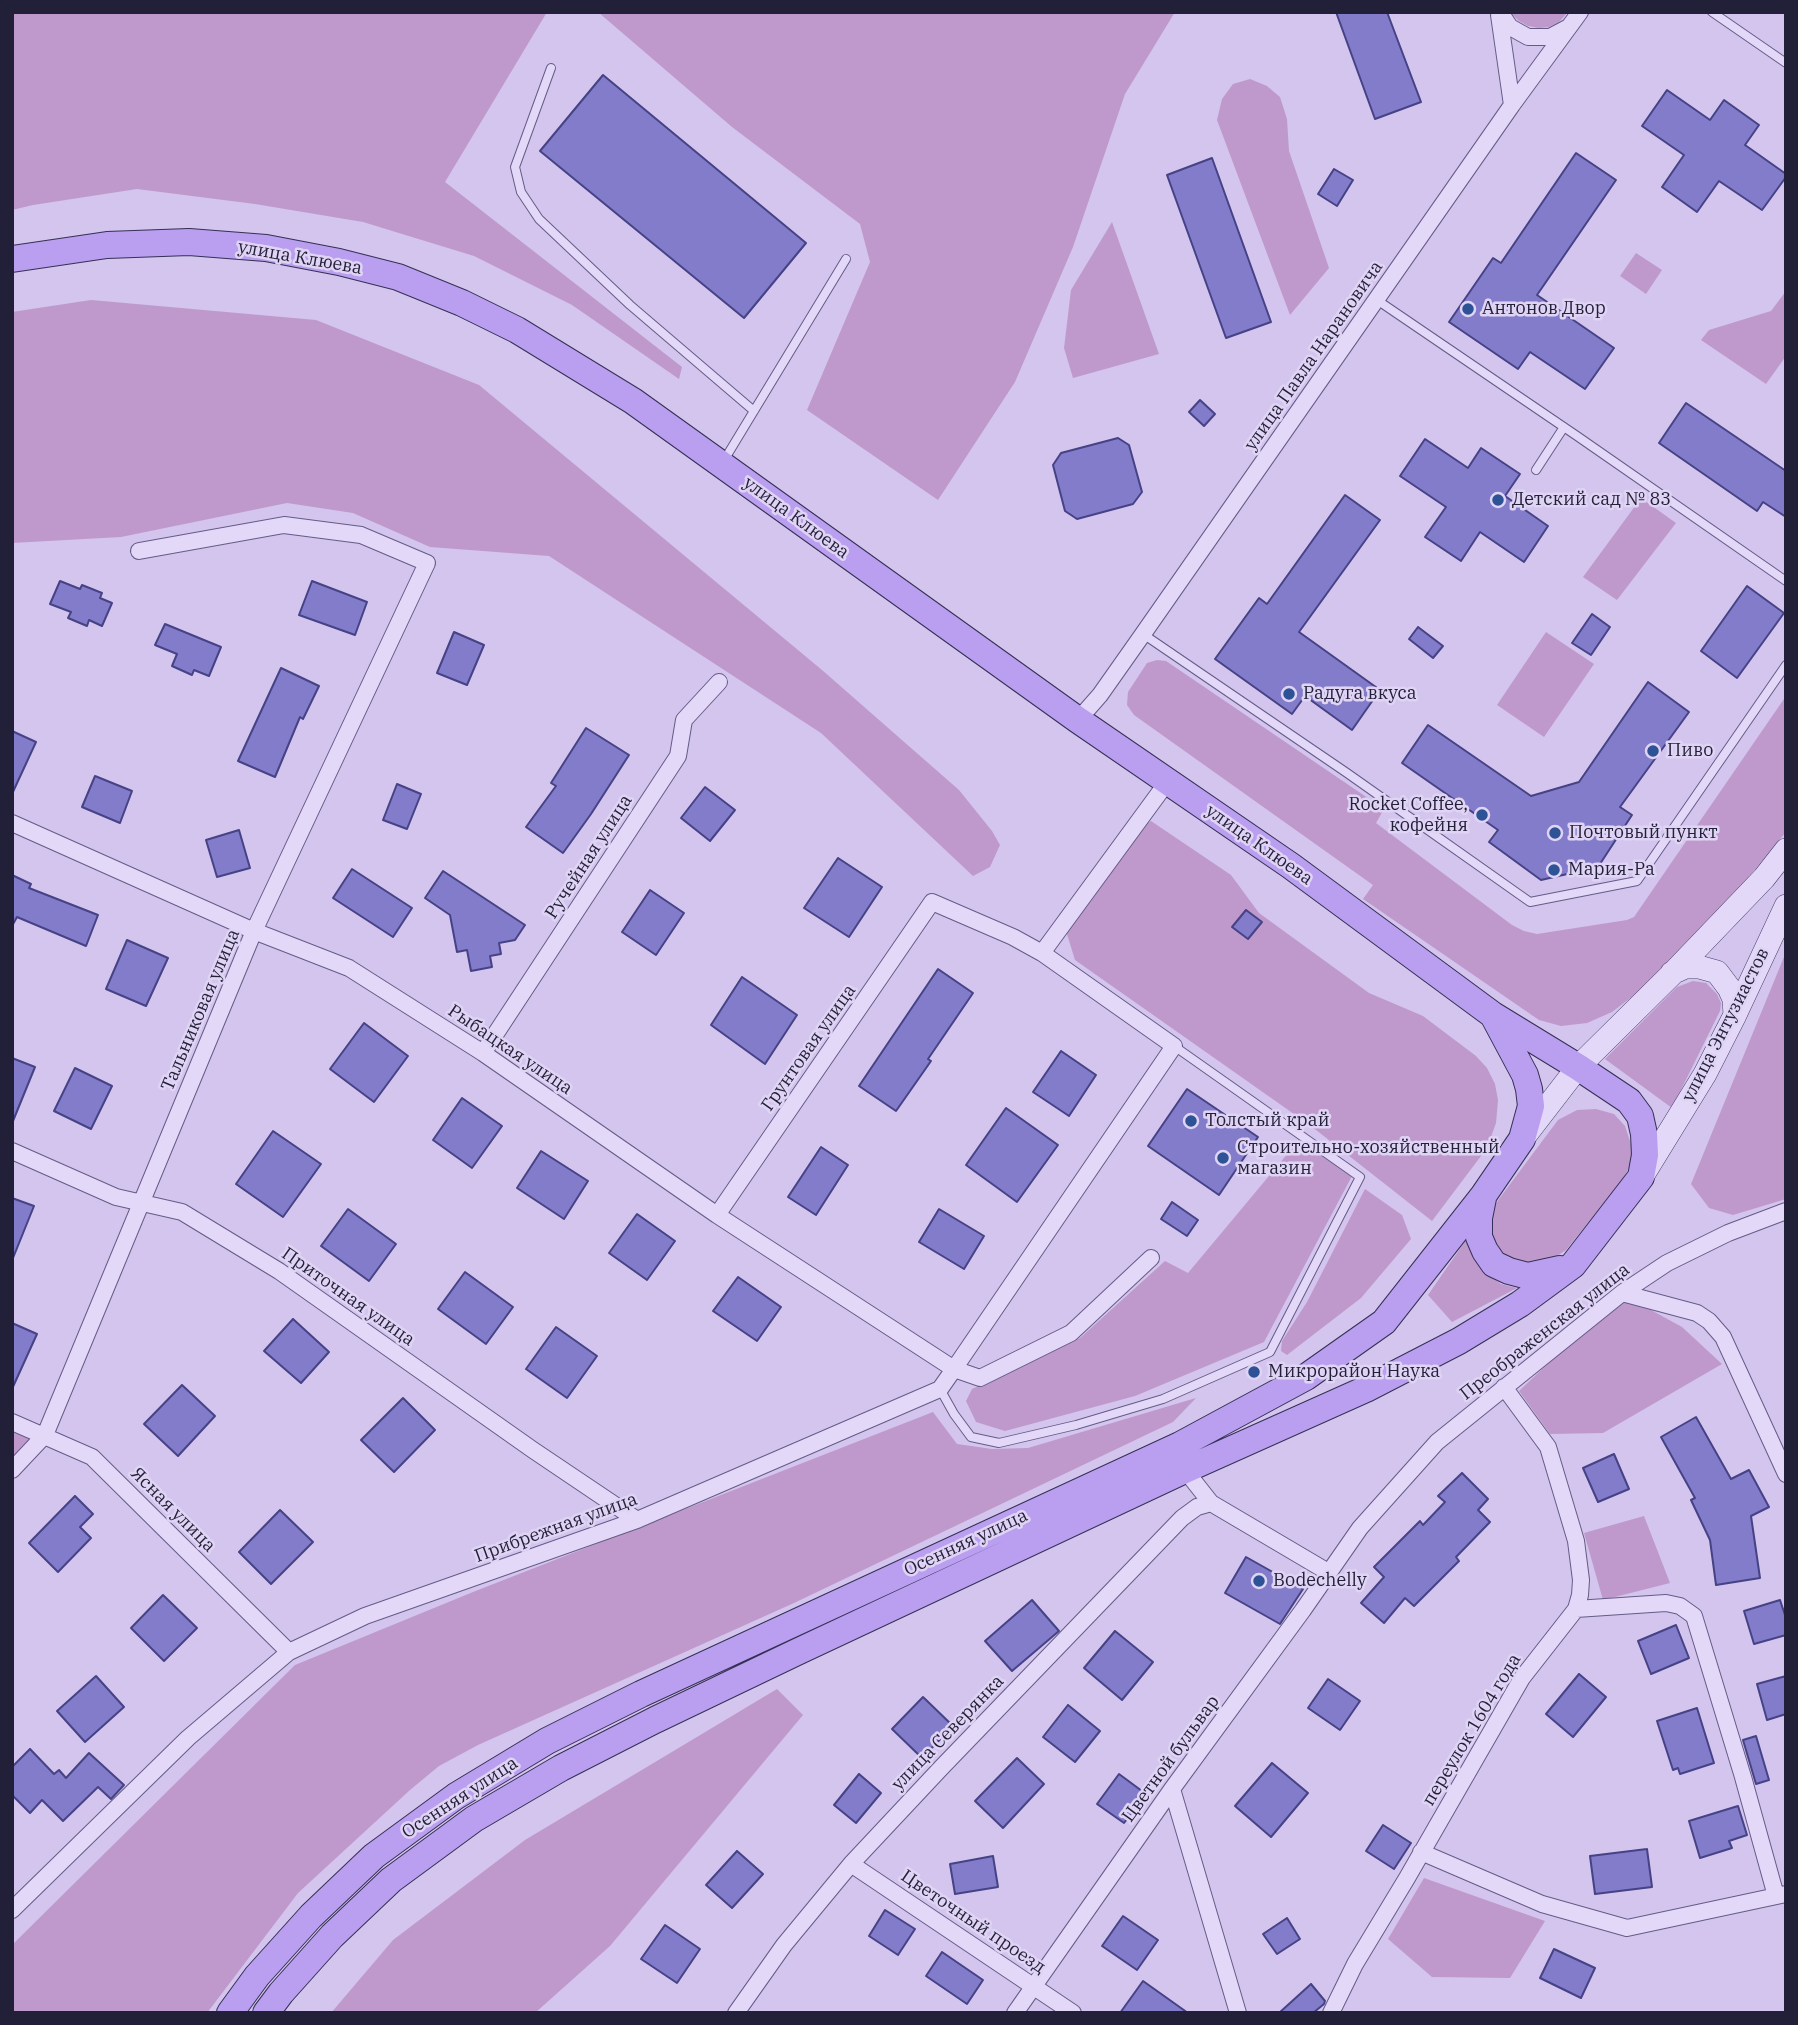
<!DOCTYPE html>
<meta charset="utf-8">
<style>
body{margin:0}
#map{position:relative;width:1798px;height:2025px;overflow:hidden;background:#d3c5ed;font-family:"IBM Plex Serif",serif}
canvas{display:block}
.frame{position:absolute;inset:0;border:14px solid #221f38;pointer-events:none}
</style>
<div id="map">
<canvas width="1798" height="2025"></canvas>
<div class="frame"></div>
</div>
<script>
const context = document.querySelector('canvas').getContext('2d');
context.lineJoin = 'round';
function fillPath(path, color) { context.fillStyle = color; context.fill(path, 'evenodd'); }
const poly = rows => new Path2D(rows.map(r => 'M' + r).join(''));
function trace(path, color, width, dash) { context.strokeStyle = color; context.lineWidth = width; context.lineCap = dash ? 'butt' : 'round'; context.setLineDash(dash || []); context.stroke(path); }
function write(font, color, halo, rows, align = 'center') {
  context.font = font + ' "IBM Plex Serif",serif'; context.lineWidth = 5; context.setLineDash([]); context.textBaseline = 'middle'; context.strokeStyle = halo; context.fillStyle = color; for (const [text, x, y, turn = 0] of rows) {
    context.save(); context.translate(x, y); context.rotate((+turn || 0) * Math.PI / 180); context.textAlign = isNaN(turn) ? turn : align; if (halo) context.strokeText(text, 0, 0); context.fillText(text, 0, 0); context.restore();
  }
}
fillPath(poly([
 [12,12,547,12,445,182,682,367,679,379,572,305,474,256,363,222,255,204,137,189,33,205,12,210],
 [598,12,1175,12,1125,94,1073,247,1015,382,938,500,807,410,870,262,860,224,732,127],
 [1510,12,1568,12,1559,22,1549,27,1539,28,1528,26,1519,21],
 [1250,79,1267,86,1280,97,1287,119,1289,151,1329,268,1290,315,1217,120,1222,99,1233,84],
 [1112,222,1159,354,1073,378,1064,348,1071,290],
 [1636,253,1662,270,1646,294,1620,276],
 [1786,291,1786,356,1766,384,1701,340,1709,330,1771,311],
 [91,300,316,320,479,385,822,670,959,790,992,831,1000,845,990,867,973,876,821,733,549,556,430,547,353,513,287,503,121,537,12,543,12,312],
 [1641,498,1676,523,1617,600,1583,577],
 [1546,632,1594,664,1544,737,1497,705],
 [1157,660,1166,661,1384,809,1376,823,1512,925,1524,931,1537,934,1627,920,1634,917,1786,696,1786,832,1737,891,1637,993,1612,1012,1587,1023,1561,1026,1539,1020,1363,899,1373,885,1134,715,1127,705,1128,692,1147,663],
 [1151,821,1231,875,1259,913,1369,993,1423,1016,1476,1056,1487,1068,1495,1084,1498,1100,1496,1123,1487,1148,1432,1221,1311,1126,1075,960,1066,931,1140,828],
 [1786,952,1786,1199,1733,1215,1709,1208,1691,1184],
 [1693,981,1706,983,1717,994,1721,1003,1720,1011,1672,1108,1605,1059,1677,987],
 [1596,1109,1614,1114,1625,1126,1631,1144,1631,1164,1623,1179,1566,1250,1551,1260,1535,1264,1520,1261,1504,1255,1493,1243,1491,1226,1493,1207,1558,1120,1577,1110],
 [1299,1140,1352,1176,1264,1342,1135,1396,1005,1431,976,1422,966,1401,972,1389,1080,1338,1165,1261,1188,1273],
 [1365,1189,1402,1215,1411,1239,1361,1298,1287,1355,1281,1351,1282,1341,1307,1302],
 [1466,1240,1473,1258,1484,1271,1501,1284,1517,1288,1452,1322,1428,1295],
 [1629,1298,1682,1327,1722,1364,1603,1433,1550,1434,1519,1391,1571,1342],
 [1196,1398,1173,1422,794,1603,478,1745,439,1766,410,1790,298,1893,207,2013,12,2013,12,1945,295,1665,473,1592,933,1412,957,1444,992,1449,1028,1448],
 [12,1429,33,1437,12,1459],
 [1644,1516,1670,1583,1603,1600,1584,1533],
 [777,1689,803,1715,610,1946,535,2013,331,2013,393,1940,525,1840],
 [1424,1878,1545,1921,1510,1978,1432,1977,1388,1939]
]), '#bf99cb');
const building = poly([
 [1336,12,1387,12,1421,102,1375,119,1336,12],
 [603,75,806,243,744,318,540,151,603,75],
 [1667,90,1710,120,1724,100,1759,125,1745,145,1786,174,1786,177,1762,210,1719,181,1697,212,1662,187,1684,155,1642,126,1667,90],
 [1576,153,1616,180,1537,295,1614,348,1585,389,1530,352,1518,369,1449,322,1493,258,1501,263,1576,153],
 [1212,158,1271,322,1226,338,1167,175,1212,158],
 [1334,169,1353,180,1337,206,1318,194,1334,169],
 [1200,400,1215,414,1204,426,1189,412,1200,400],
 [1686,403,1786,471,1786,517,1763,502,1757,511,1659,443,1686,403],
 [1118,438,1129,445,1142,492,1133,504,1077,519,1065,511,1053,465,1061,453,1118,438],
 [1425,439,1468,468,1481,448,1520,474,1505,496,1548,526,1524,562,1480,532,1461,561,1425,537,1446,507,1400,476,1425,439],
 [1345,495,1380,520,1299,632,1380,690,1352,730,1305,696,1292,714,1215,659,1259,598,1267,604,1345,495],
 [60,581,80,589,82,585,102,593,100,598,112,603,102,626,89,620,87,626,68,618,71,612,50,604,60,581],
 [312,581,367,602,355,635,299,615,312,581],
 [1747,586,1784,613,1737,678,1701,651,1747,586],
 [1592,614,1610,627,1591,655,1572,643,1592,614],
 [165,624,221,647,209,676,194,670,192,675,172,666,177,654,155,645,165,624],
 [1418,627,1443,646,1433,658,1409,639,1418,627],
 [454,632,484,645,467,685,437,673,454,632],
 [281,668,319,686,303,719,300,717,275,777,238,761,281,668],
 [1648,682,1689,712,1620,807,1632,815,1598,867,1541,880,1489,842,1498,830,1402,763,1428,725,1531,796,1579,782,1648,682],
 [586,728,629,755,591,814,563,853,526,827,556,786,551,783,586,728],
 [12,731,36,742,12,794,12,731],
 [95,776,132,791,120,823,82,807,95,776],
 [397,784,421,794,407,829,383,820,397,784],
 [705,787,735,810,710,841,681,818,705,787],
 [239,830,250,868,217,877,206,840,239,830],
 [838,858,882,887,849,937,804,908,838,858],
 [352,869,412,908,393,937,333,898,352,869],
 [443,871,525,925,515,940,499,943,501,954,490,956,492,967,471,971,467,950,457,952,450,915,425,898,443,871],
 [12,875,31,884,29,888,98,915,86,946,17,917,12,926,12,875],
 [650,890,684,913,656,955,622,932,650,890],
 [1246,910,1262,922,1248,939,1232,927,1246,910],
 [127,940,168,958,146,1006,106,989,127,940],
 [938,969,973,993,928,1059,931,1061,896,1111,859,1086,938,969],
 [742,977,797,1015,765,1064,711,1025,742,977],
 [364,1023,408,1056,374,1102,330,1069,364,1023],
 [1061,1051,1096,1075,1069,1116,1033,1092,1061,1051],
 [12,1058,35,1067,13,1121,12,1121,12,1058],
 [75,1068,112,1086,91,1129,54,1111,75,1068],
 [1187,1089,1258,1137,1219,1195,1148,1146,1187,1089],
 [462,1098,502,1126,472,1168,433,1140,462,1098],
 [1006,1108,1058,1145,1017,1202,966,1165,1006,1108],
 [273,1131,321,1164,283,1217,236,1184,273,1131],
 [821,1147,848,1165,816,1215,788,1197,821,1147],
 [541,1151,588,1181,564,1219,517,1188,541,1151],
 [12,1198,34,1206,13,1258,12,1258,12,1198],
 [1172,1202,1198,1220,1187,1236,1161,1219,1172,1202],
 [348,1209,396,1244,369,1281,321,1246,348,1209],
 [939,1209,984,1236,964,1269,919,1242,939,1209],
 [637,1214,675,1241,647,1280,609,1253,637,1214],
 [465,1272,513,1307,486,1344,438,1309,465,1272],
 [738,1277,781,1307,757,1341,713,1311,738,1277],
 [293,1319,329,1352,301,1383,264,1351,293,1319],
 [12,1323,37,1334,12,1389,12,1323],
 [556,1327,597,1356,567,1398,526,1369,556,1327],
 [182,1385,215,1416,178,1456,144,1424,182,1385],
 [403,1398,435,1430,394,1472,361,1440,403,1398],
 [1696,1417,1731,1479,1749,1470,1769,1507,1751,1516,1760,1578,1716,1585,1710,1540,1691,1500,1695,1498,1661,1437,1696,1417],
 [1614,1454,1629,1489,1598,1502,1583,1468,1614,1454],
 [1462,1473,1488,1499,1478,1510,1490,1522,1456,1557,1459,1561,1414,1606,1405,1598,1384,1623,1361,1603,1384,1577,1374,1567,1420,1521,1423,1525,1445,1502,1438,1496,1462,1473],
 [75,1496,93,1514,80,1527,91,1538,58,1572,29,1543,75,1496],
 [280,1510,313,1542,271,1584,239,1552,280,1510],
 [1246,1557,1303,1589,1280,1624,1225,1593,1246,1557],
 [163,1595,197,1628,164,1661,131,1628,163,1595],
 [1032,1600,1059,1631,1012,1671,985,1641,1032,1600],
 [1780,1600,1786,1618,1786,1635,1754,1644,1744,1611,1780,1600],
 [1676,1625,1689,1658,1651,1674,1638,1641,1676,1625],
 [1115,1631,1153,1662,1122,1700,1084,1668,1115,1631],
 [1579,1674,1606,1697,1573,1737,1546,1714,1579,1674],
 [96,1676,124,1707,85,1742,57,1711,96,1676],
 [1786,1676,1786,1714,1767,1720,1757,1684,1786,1676],
 [1328,1679,1360,1701,1340,1730,1308,1708,1328,1679],
 [923,1697,953,1726,922,1758,892,1729,923,1697],
 [1068,1705,1100,1731,1075,1762,1043,1737,1068,1705],
 [1697,1708,1714,1763,1680,1774,1678,1768,1673,1770,1657,1721,1697,1708],
 [1756,1736,1769,1780,1756,1784,1743,1740,1756,1736],
 [30,1749,54,1774,59,1770,66,1778,89,1753,124,1785,111,1799,98,1787,63,1821,42,1800,30,1813,12,1795,12,1767,30,1749],
 [1017,1758,1044,1784,1003,1828,975,1801,1017,1758],
 [1272,1763,1308,1793,1271,1837,1235,1806,1272,1763],
 [859,1774,881,1793,856,1823,834,1805,859,1774],
 [1119,1774,1146,1794,1124,1823,1097,1804,1119,1774],
 [1738,1806,1747,1835,1729,1841,1732,1848,1700,1858,1689,1821,1738,1806],
 [1383,1825,1411,1843,1394,1869,1366,1851,1383,1825],
 [1647,1849,1652,1887,1595,1894,1590,1856,1647,1849],
 [737,1851,763,1874,732,1908,706,1885,737,1851],
 [993,1856,998,1887,955,1894,950,1864,993,1856],
 [885,1910,915,1929,898,1955,869,1936,885,1910],
 [1123,1916,1158,1940,1137,1970,1102,1946,1123,1916],
 [1287,1918,1300,1939,1277,1954,1263,1934,1287,1918],
 [665,1925,700,1949,677,1983,641,1959,665,1925],
 [1554,1949,1595,1968,1581,1998,1540,1978,1554,1949],
 [942,1952,983,1980,967,2004,926,1976,942,1952],
 [1143,1981,1188,2013,1120,2013,1143,1981],
 [1311,1984,1325,2001,1324,2004,1313,2013,1279,2013,1311,1984]
]);
fillPath(building, '#827cca');
trace(building, '#464286', 2);
const lane = poly([
 [1712,12,1786,63],
 [551,68,515,167,521,192,539,219,630,305,754,411],
 [1377,300,1577,436,1786,581],
 [723,462,846,259],
 [1536,470,1564,427],
 [1143,634,1347,773,1530,902,1637,881,1786,665],
 [940,1389,954,1414,971,1437,999,1443,1076,1425,1163,1399,1270,1352,1360,1177,1174,1046]
]);
const street = poly([
 [1500,12,1510,27,1528,37,1550,37,1567,28],
 [1499,15,1512,105],
 [1078,720,1100,695,1143,634,1512,105,1580,12],
 [12,823,254,931,349,968,483,1053,717,1215,954,1369,1174,1046,1042,953,1013,937,932,902,717,1215],
 [1042,953,1168,781],
 [483,1053,678,756,684,720,719,682],
 [12,1151,116,1197,182,1212,279,1271,533,1450,637,1520],
 [1622,1293,1697,1313,1709,1321,1723,1337,1786,1474],
 [12,1422,92,1457,289,1652],
 [12,1470,45,1435,254,931,427,563,361,535,284,525,139,551],
 [1185,1470,1211,1503,1328,1572],
 [1576,1609,1666,1603,1680,1606,1694,1616,1743,1777,1776,1896],
 [1172,1789,1238,2013],
 [1421,1852,1542,1904,1627,1928,1786,1894],
 [851,1864,1073,2013],
 [12,1910,188,1738,289,1652,365,1616,637,1520,940,1389,954,1369,980,1378,1071,1333,1151,1258],
 [736,2013,784,1945,851,1864,941,1768,1182,1518,1197,1507,1211,1503],
 [1015,2013,1172,1789,1303,1610,1360,1528,1437,1442,1622,1293,1667,1263,1728,1233,1786,1211],
 [1331,2013,1355,1964,1407,1878,1522,1678,1576,1609,1580,1595,1581,1580,1576,1541,1548,1447,1504,1387]
]);
const secondary = poly([
 [1672,973,1685,967,1699,967,1717,972,1729,988,1734,999,1735,1015],
 [1524,1137,1578,1067,1672,974,1764,878,1786,850],
 [1643,1175,1705,1074,1735,1015,1786,906]
]);
const primary = poly([
 [12,259,107,245,189,242,266,248,339,262,398,277,462,303,517,330,633,401,1078,720,1291,866,1493,1015,1578,1067,1629,1101,1640,1116,1644,1134,1645,1155,1641,1177,1573,1265,1520,1304,1459,1341,1366,1389,1185,1470,799,1651,655,1720,561,1768,474,1819,391,1880,332,1936,281,1993,266,2013],
 [1483,1198,1479,1218,1479,1237,1485,1251,1494,1264,1509,1271,1528,1276,1560,1269],
 [230,2013,257,1976,311,1916,374,1856,456,1796,547,1741,641,1694,1180,1445,1306,1377,1384,1322,1483,1196,1522,1139,1531,1106,1529,1089,1525,1075,1494,1017]
]);
trace(lane, '#645c87', 10);
trace(street, '#645c87', 18);
trace(secondary, '#453f69', 24);
trace(primary, '#343055', 28);
trace(lane, '#e3d8f8', 8);
trace(street, '#e3d8f8', 16);
trace(secondary, '#e3d8f8', 23);
trace(primary, '#ba9eef', 26);
for (const [x, y, r, color] of [
 [1468,309,7,"#2d5295"],
 [1498,500,7,"#2d5295"],
 [1289,694,7,"#2d5295"],
 [1653,751,7,"#2d5295"],
 [1482,815,7,"#2d5295"],
 [1555,833,7,"#2d5295"],
 [1554,870,7,"#2d5295"],
 [1191,1121,7,"#2d5295"],
 [1223,1158,7,"#2d5295"],
 [1254,1372,7,"#2d5295"],
 [1259,1581,7,"#2d5295"]
]) { const dot = new Path2D(); dot.arc(x, y, r, 0, 2 * Math.PI); context.fillStyle = color; context.fill(dot); trace(dot, '#e0d4f5', 2.5); }
write('18px', '#221f38', '#e0d4f5', [
 ["улица Клюева",300,258,10],
 ["улица Павла Нарановича",1314,356,-55],
 ["улица Клюева",796,518,36],
 ["улица Клюева",1259,845,35],
 ["Ручейная улица",589,857,-57],
 ["Тальниковая улица",201,1010,-67],
 ["улица Энтузиастов",1726,1025,-63],
 ["Грунтовая улица",809,1048,-55],
 ["Рыбацкая улица",510,1050,34],
 ["Приточная улица",348,1297,35],
 ["Преображенская улица",1545,1332,-38],
 ["Ясная улица",173,1510,45],
 ["Прибрежная улица",556,1528,-20],
 ["Осенняя улица",966,1543,-25],
 ["переулок 1604 года",1472,1730,-59],
 ["улица Северянка",948,1733,-46],
 ["Цветной бульвар",1171,1759,-54],
 ["Осенняя улица",460,1798,-33],
 ["Цветочный проезд",973,1922,34]
]);
write('18px', '#221f38', '#e0d4f5', [
 ["Антонов Двор",1482,309],
 ["Детский сад № 83",1512,500],
 ["Радуга вкуса",1303,694],
 ["Пиво",1667,751],
 ["Rocket Coffee,",1468,805,"right"],
 ["кофейня",1468,826,"right"],
 ["Почтовый пункт",1569,833],
 ["Мария-Ра",1568,870],
 ["Толстый край",1205,1121],
 ["Строительно-хозяйственный",1237,1148],
 ["магазин",1237,1169],
 ["Микрорайон Наука",1268,1372],
 ["Bodechelly",1273,1581]
], 'left');
</script>
